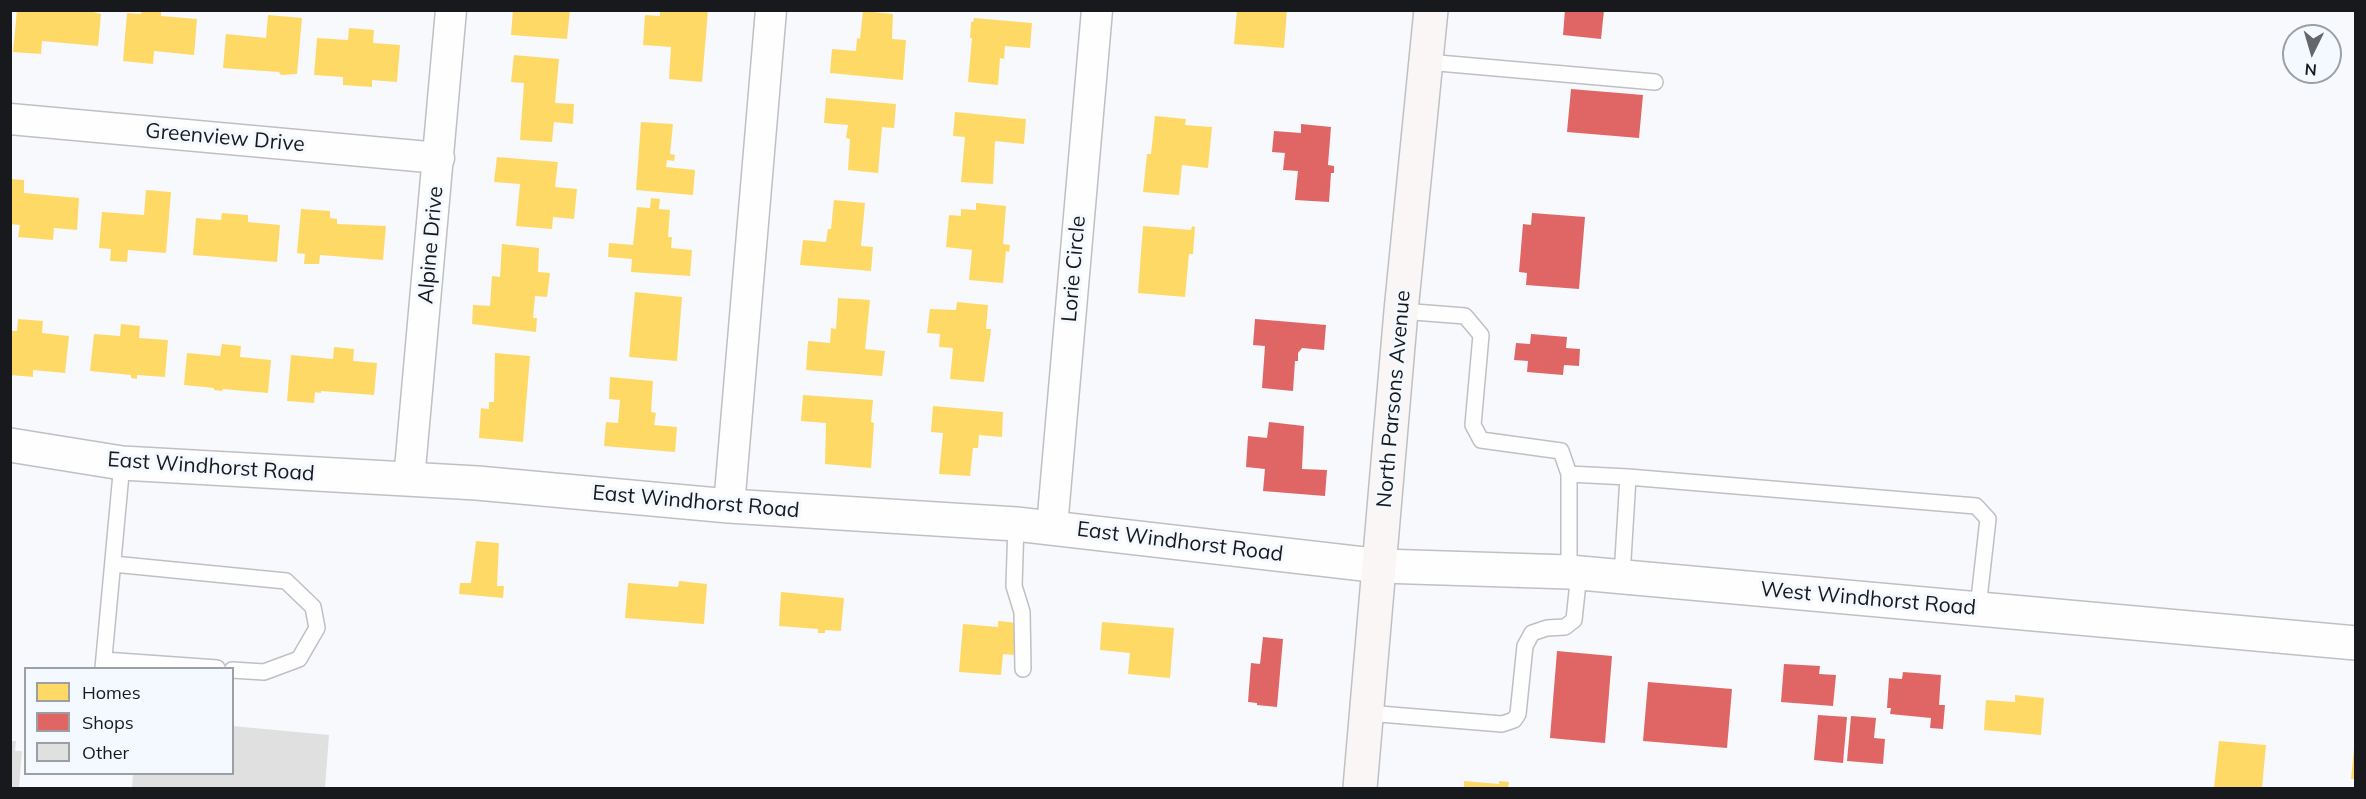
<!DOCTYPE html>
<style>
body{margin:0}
#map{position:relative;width:2366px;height:799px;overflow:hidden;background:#f7f9fc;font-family:Mulish,sans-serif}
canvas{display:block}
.frame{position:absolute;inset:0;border:12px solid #18191c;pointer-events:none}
.legend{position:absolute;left:24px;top:667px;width:210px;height:108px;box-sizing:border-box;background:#f4f8ff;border:2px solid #9c9fa4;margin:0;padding:8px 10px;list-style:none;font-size:18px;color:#18191c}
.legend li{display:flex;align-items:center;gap:12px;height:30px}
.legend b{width:30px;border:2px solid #9c9fa4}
.north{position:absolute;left:2282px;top:24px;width:60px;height:60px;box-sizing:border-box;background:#f4f8ff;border:2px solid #9c9fa4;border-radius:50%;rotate:185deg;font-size:16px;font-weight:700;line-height:24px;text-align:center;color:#18191c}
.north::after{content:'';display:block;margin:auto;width:21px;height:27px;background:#66676a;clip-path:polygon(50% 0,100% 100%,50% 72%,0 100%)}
</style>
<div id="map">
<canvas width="2366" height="799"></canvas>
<div class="frame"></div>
<ul class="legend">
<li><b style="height:16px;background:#ffd966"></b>Homes</li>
<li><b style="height:16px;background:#e06666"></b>Shops</li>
<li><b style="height:16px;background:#e0e0e0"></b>Other</li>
</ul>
<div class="north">N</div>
</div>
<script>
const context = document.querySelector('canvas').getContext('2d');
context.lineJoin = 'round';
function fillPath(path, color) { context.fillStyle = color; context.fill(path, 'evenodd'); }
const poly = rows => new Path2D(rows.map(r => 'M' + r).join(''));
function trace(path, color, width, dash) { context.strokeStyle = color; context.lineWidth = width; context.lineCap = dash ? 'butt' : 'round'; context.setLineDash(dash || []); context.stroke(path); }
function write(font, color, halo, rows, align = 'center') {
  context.font = font + ' Mulish,sans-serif'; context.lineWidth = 6; context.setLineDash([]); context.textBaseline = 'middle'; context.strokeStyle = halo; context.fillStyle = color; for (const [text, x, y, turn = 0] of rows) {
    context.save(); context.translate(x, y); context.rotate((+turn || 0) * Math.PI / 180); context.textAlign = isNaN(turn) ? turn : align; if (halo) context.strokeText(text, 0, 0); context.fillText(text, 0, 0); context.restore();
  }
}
fillPath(poly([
 [17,10,85,10,101,14,98,46,42,41,41,54,13,52],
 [142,10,161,10,161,16,197,19,194,55,154,51,153,64,123,61,127,13,141,14],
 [513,10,570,10,567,39,511,35],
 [660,10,708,10,702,82,669,79,671,47,643,45,645,15,660,16],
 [1237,10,1287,10,1284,48,1234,44],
 [863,11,893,14,892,39,906,40,903,80,830,73,832,49,856,51,857,38,860,39],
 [268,15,302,18,297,74,281,75,279,72,223,68,226,34,266,38],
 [974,18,1032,23,1030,48,1005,46,1004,59,1000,58,998,85,968,82,972,38,970,38,971,22,973,22],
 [349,28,374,30,373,43,400,45,397,82,372,80,372,87,343,85,343,77,314,75,317,38,348,40],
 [514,55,559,59,555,103,574,104,573,124,554,122,552,142,520,140,524,83,511,82],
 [826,98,896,104,894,128,882,127,878,173,848,170,850,139,846,138,848,125,824,123],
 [955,112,1026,119,1024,144,995,141,993,184,961,182,965,137,953,136],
 [1155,116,1186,119,1185,125,1212,127,1208,168,1182,165,1179,195,1143,192,1147,154,1151,154],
 [641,122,673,124,670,154,675,155,674,161,667,160,666,167,695,170,693,195,636,190],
 [497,157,558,162,555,187,577,189,574,219,553,217,552,229,516,226,520,184,494,182],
 [10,179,24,180,24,193,79,198,77,230,54,228,53,240,18,237,20,225,10,224],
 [146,190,171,192,166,253,128,250,127,262,110,261,111,249,99,248,102,212,144,215],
 [651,198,660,199,659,209,670,210,668,237,672,237,671,248,692,250,690,276,631,272,632,259,608,257,609,243,633,245,637,207,650,208],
 [834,200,865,203,861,246,873,247,871,271,800,265,803,240,826,242,828,229,831,229],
 [976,203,1006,206,1003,244,1010,245,1009,252,1006,251,1003,283,969,280,972,250,946,247,949,215,961,216,961,209,976,210],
 [301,209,330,211,330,218,337,219,337,224,386,226,383,260,320,255,319,264,304,264,305,254,297,253],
 [222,213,248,215,248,222,280,225,277,262,193,255,196,218,221,220],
 [1143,226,1191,230,1192,226,1195,227,1193,254,1189,254,1185,297,1138,293],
 [502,244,539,248,538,272,550,273,547,297,535,296,533,318,537,318,536,332,472,324,473,305,490,306,492,276,500,277],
 [635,292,682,297,677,361,629,357],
 [838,298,870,300,865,349,885,351,882,376,806,370,808,341,830,343,831,328,836,329],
 [957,302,988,305,986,329,991,329,984,382,950,379,953,348,939,347,940,334,927,333,930,309,956,310],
 [18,319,43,321,42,333,69,336,65,373,33,370,33,377,10,375,10,331,17,331],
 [121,324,140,326,139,338,168,340,165,377,137,375,137,379,131,378,131,375,90,371,94,334,120,336],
 [222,344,241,346,240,357,271,360,268,393,223,389,222,391,214,390,214,388,184,385,187,353,220,356],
 [334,347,354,349,353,361,377,363,374,395,321,391,321,393,315,392,314,403,287,401,291,355,333,359],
 [495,353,530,356,523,442,479,438,481,408,489,409,489,402,494,402],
 [610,377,653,381,651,412,656,413,654,425,677,427,675,452,604,446,606,422,618,423,620,400,609,399],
 [803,395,873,400,871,422,874,423,871,468,825,464,826,423,801,421],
 [933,406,1003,412,1002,437,979,435,978,448,973,448,970,476,939,474,943,433,931,432],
 [476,541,499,543,497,586,504,586,503,598,459,594,460,583,471,583],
 [679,581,707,584,704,624,625,618,628,583,678,587],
 [781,592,844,598,841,631,825,630,825,633,818,633,818,629,779,626],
 [998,621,1018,623,1015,655,1003,654,1001,675,959,672,963,624,998,627],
 [1102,622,1174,628,1170,678,1128,674,1130,653,1100,650],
 [2015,695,2044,698,2041,735,1984,730,1986,700,2015,702],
 [2219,741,2266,745,2262,788,2214,788],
 [2354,748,2356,749,2356,779,2351,779],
 [1464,781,1499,784,1499,781,1509,782,1508,788,1464,788]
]), '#ffd966');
fillPath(poly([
 [1565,10,1604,10,1601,39,1563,35],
 [1571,89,1643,95,1639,138,1567,132],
 [1301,124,1331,127,1328,165,1334,166,1334,173,1331,173,1329,202,1295,200,1298,171,1283,170,1285,153,1272,152,1274,131,1301,133],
 [1532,213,1585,217,1579,289,1526,285,1527,273,1519,272,1523,224,1531,225],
 [1255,319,1326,325,1324,350,1302,348,1298,353,1298,361,1295,361,1293,391,1262,388,1265,346,1253,345],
 [1531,334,1567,337,1566,348,1580,349,1579,366,1564,365,1563,375,1527,372,1528,361,1514,360,1516,343,1530,344],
 [1269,422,1304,426,1302,469,1327,470,1325,496,1263,491,1265,469,1246,467,1248,436,1267,438],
 [1263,637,1283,639,1277,707,1257,705,1257,703,1248,702,1251,663,1260,664],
 [1557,651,1612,656,1605,743,1550,738],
 [1784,664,1820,666,1819,674,1836,675,1833,706,1781,702],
 [1903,672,1941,675,1939,705,1945,705,1943,729,1930,728,1931,718,1890,714,1891,708,1887,708,1889,678,1902,679],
 [1648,682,1732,689,1727,748,1643,741],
 [1818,715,1847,717,1843,763,1814,760],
 [1851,716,1876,718,1874,738,1885,739,1883,764,1847,761]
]), '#e06666');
fillPath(poly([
 [232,726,329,735,325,788,132,788,133,774,232,774],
 [10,741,16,741,15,751,22,751,19,788,10,788]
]), '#e0e0e0');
const service = poly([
 [1427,62,1655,82],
 [1401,311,1465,316,1481,335,1473,425,1481,440,1561,451,1569,474],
 [1016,524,1014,586,1022,612,1023,669],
 [113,564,286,581,313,607,317,628,299,659,264,672,232,670],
 [1569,572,1569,474,1628,477],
 [1622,576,1628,477,1976,506,1988,519,1978,608],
 [104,660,217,668],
 [103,668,122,463],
 [1367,713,1502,724,1514,720,1518,714,1525,646,1532,633,1547,628,1565,627,1574,620,1579,573]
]);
const minor = poly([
 [10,119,439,158],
 [409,480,451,10],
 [729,506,771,10],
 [1052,527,1097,10]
]);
const tertiary = poly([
 [10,445,122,463,477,483,729,506,1016,524,1381,566,1569,572,2356,643]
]);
const secondary = poly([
 [1360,788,1401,311,1431,10]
]);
trace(service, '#bec0c3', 18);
trace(minor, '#bec0c3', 33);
trace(tertiary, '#bec0c3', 36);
trace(secondary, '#bec0c3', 36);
trace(service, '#fefeff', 15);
trace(minor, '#fefeff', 30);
trace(tertiary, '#fefeff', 33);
trace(secondary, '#f9f6f5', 33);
write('21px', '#18191c', '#f4f8ff', [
 ["Greenview Drive",225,138,5],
 ["Alpine Drive",431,245,-85],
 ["Lorie Circle",1074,269,-85],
 ["North Parsons Avenue",1394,399,-85],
 ["East Windhorst Road",211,467,4],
 ["East Windhorst Road",696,502,5],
 ["East Windhorst Road",1180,542,7],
 ["West Windhorst Road",1868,599,5]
]);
</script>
